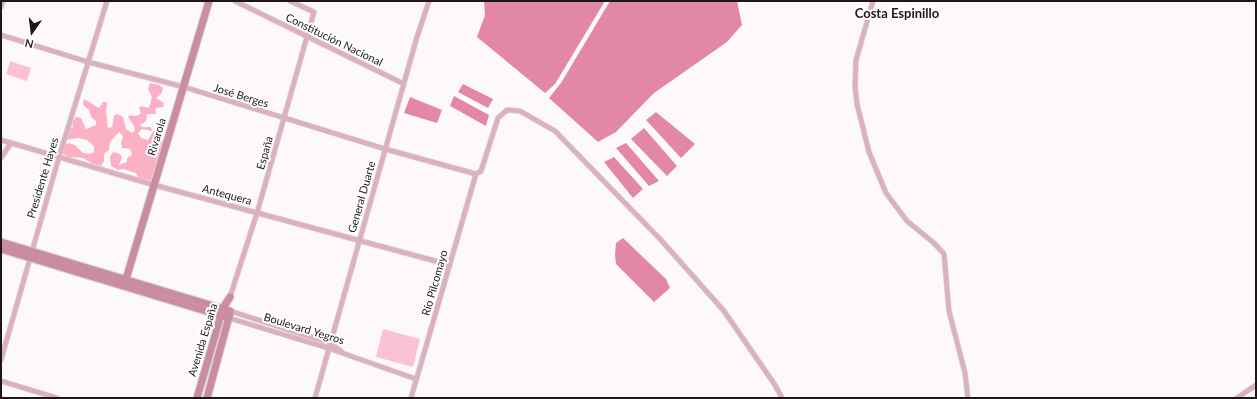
<!DOCTYPE html>
<meta charset="utf-8">
<style>
body{margin:0}
#map{position:relative;width:1257px;height:399px;overflow:hidden;background:#fdf9fa;font-family:Lato,sans-serif}
canvas{display:block}
.frame{position:absolute;inset:0;border:2px solid #1e1719;pointer-events:none}
.north{position:absolute;left:12px;top:12px;width:40px;height:40px;-webkit-text-stroke:3px #fff;paint-order:stroke;rotate:194deg;font-size:11px;font-weight:700;line-height:16px;text-align:center;color:#1e1719}
.north::after{content:'';display:block;margin:auto;width:14px;height:18px;background:#1e1719;clip-path:polygon(50% 0,100% 100%,50% 72%,0 100%)}
</style>
<div id="map">
<canvas width="1257" height="399"></canvas>
<div class="frame"></div>
<div class="north">N</div>
</div>
<script>
const context = document.querySelector('canvas').getContext('2d');
context.lineJoin = 'round';
function fillPath(path, color) { context.fillStyle = color; context.fill(path, 'evenodd'); }
const poly = rows => new Path2D(rows.map(r => 'M' + r).join(''));
function trace(path, color, width, dash) { context.strokeStyle = color; context.lineWidth = width; context.lineCap = dash ? 'butt' : 'round'; context.setLineDash(dash || []); context.stroke(path); }
function write(font, color, halo, rows, align = 'center') {
  context.font = font + ' Lato,sans-serif'; context.lineWidth = 4; context.setLineDash([]); context.textBaseline = 'middle'; context.strokeStyle = halo; context.fillStyle = color; for (const [text, x, y, turn = 0] of rows) {
    context.save(); context.translate(x, y); context.rotate((+turn || 0) * Math.PI / 180); context.textAlign = isNaN(turn) ? turn : align; if (halo) context.strokeText(text, 0, 0); context.fillText(text, 0, 0); context.restore();
  }
}
fillPath(poly([
 [10,61,31,68,27,81,6,74],
 [383,329,420,339,413,367,376,357]
]), '#fac2d2');
fillPath(poly([
 [150,83,159,85,163,88,162,93,156,98,164,103,163,107,155,108,156,114,147,114,146,121,140,125,142,127,151,127,152,131,142,129,138,133,141,138,148,140,153,131,155,131,157,134,154,141,164,140,155,178,151,182,138,178,136,173,123,169,118,170,111,166,110,157,113,152,120,154,122,157,119,165,127,162,127,158,132,155,130,149,122,148,121,143,123,136,119,132,110,142,109,150,104,154,104,161,101,166,93,164,83,158,69,157,63,154,64,146,68,143,75,145,83,153,90,154,94,152,94,146,87,140,78,138,67,140,64,136,65,130,73,127,72,122,76,117,81,118,86,129,96,125,96,121,91,117,89,110,83,105,84,99,99,108,103,102,107,102,106,111,108,128,112,127,114,116,117,114,123,117,126,129,132,133,135,130,134,126,128,117,131,115,135,116,139,115,141,113,139,108,141,106,149,108,152,97,148,89]
]), '#fbb0c6');
fillPath(poly([
 [484,1,605,1,555,84,545,93,477,37,485,15],
 [610,1,737,1,742,25,727,42,654,93,616,132,598,142,549,98,561,83],
 [463,84,493,99,488,108,458,92],
 [454,96,489,115,486,126,450,106],
 [410,97,442,110,437,123,404,113],
 [656,112,695,144,681,158,646,120],
 [644,128,677,166,667,176,631,139],
 [626,143,659,181,649,186,616,148],
 [614,157,643,189,633,198,604,162],
 [623,238,666,279,670,288,654,302,616,264,615,255,616,243]
]), '#e288a4');
const street = poly([
 [235,1,404,84],
 [873,1,856,60,855,87,857,104,869,152,886,193,907,221,934,243,944,254,949,311,965,373,968,398],
 [1,7,3,1],
 [1,35,88,62,184,87,385,149,476,174],
 [1,140,154,185,450,265],
 [1,158,11,143],
 [476,174,481,171,498,118,507,110,520,111,555,131,661,240,724,311,775,385,782,398],
 [230,297,257,213,314,12,290,1],
 [230,311,330,343,341,351],
 [229,318,328,348,416,379],
 [1,360,59,157,107,1],
 [1,381,57,398],
 [315,398,417,37,429,1],
 [411,398,476,174],
 [1237,398,1256,385]
]);
const secondary = poly([
 [1,242,230,311],
 [1,249,229,318],
 [124,286,209,1],
 [197,398,223,308,230,297],
 [207,398,230,313]
]);
trace(street, '#d9d5d6', 6);
trace(secondary, '#d9d5d6', 9);
trace(street, '#dcb1bd', 4.5);
trace(secondary, '#ca8d9f', 7);
write('11px', '#1e1719', '#fff', [
 ["Constitución Nacional",334,40,26],
 ["José Berges",241,96,17],
 ["Rivarola",157,137,-73],
 ["España",265,153,-74],
 ["Presidente Hayes",43,178,-73],
 ["Antequera",227,195,15],
 ["General Duarte",362,197,-74],
 ["Río Pilcomayo",435,283,-74],
 ["Boulevard Yegros",304,329,17],
 ["Avenida España",203,340,-73]
]);
write('bold 13px', '#1e1719', '#fff', [
 ["Costa Espinillo",897,14]
]);
</script>
